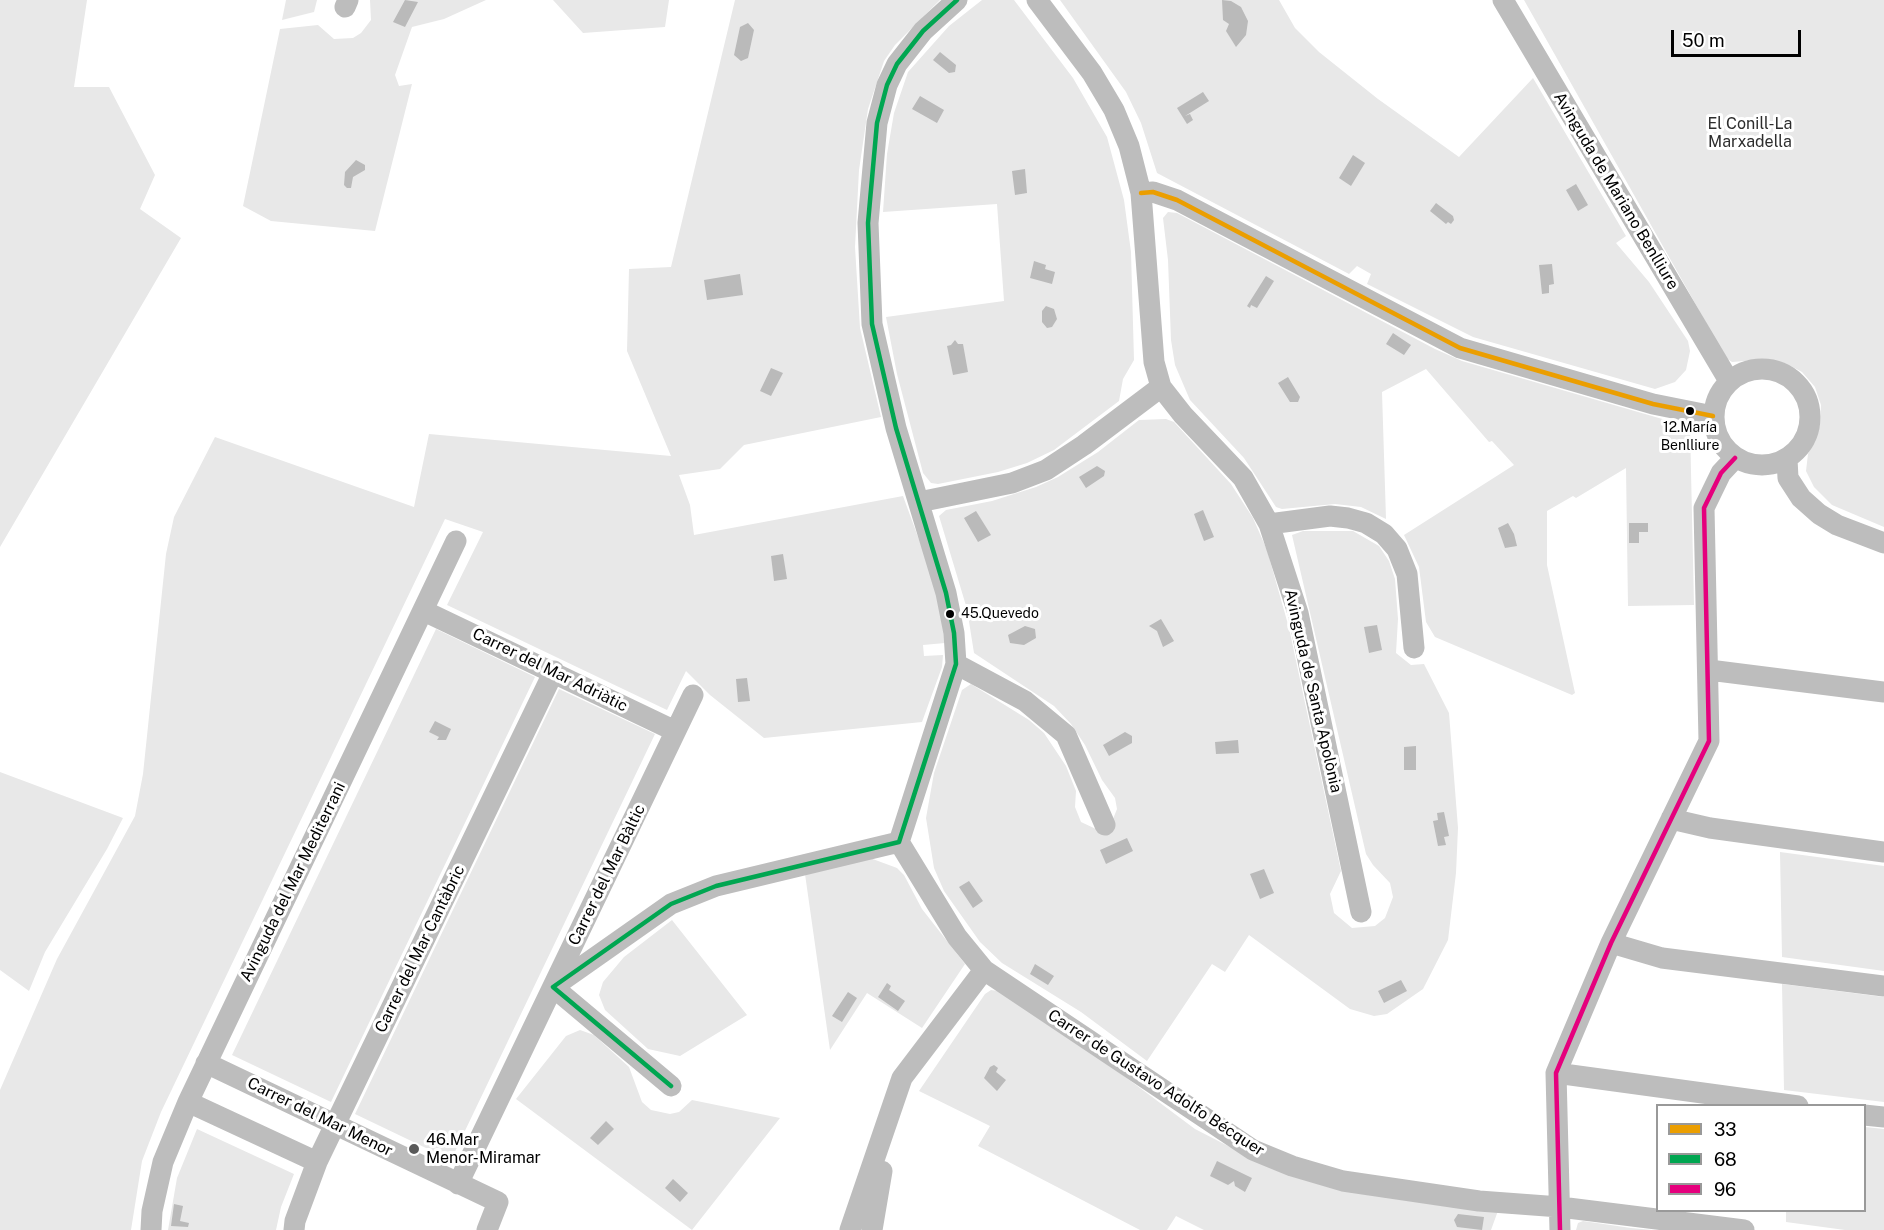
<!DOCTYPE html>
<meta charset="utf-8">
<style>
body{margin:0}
#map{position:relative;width:1884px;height:1230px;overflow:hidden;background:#fff;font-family:"Public Sans",sans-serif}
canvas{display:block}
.legend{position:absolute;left:1656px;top:1104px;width:210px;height:108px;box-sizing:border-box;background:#fff;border:2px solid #999;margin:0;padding:8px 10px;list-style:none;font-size:18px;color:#000}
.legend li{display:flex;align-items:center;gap:12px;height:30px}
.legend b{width:30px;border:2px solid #999}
.scale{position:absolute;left:1671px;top:30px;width:130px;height:27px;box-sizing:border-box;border:3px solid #000;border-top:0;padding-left:8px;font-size:18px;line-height:21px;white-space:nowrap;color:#000;-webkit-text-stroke:4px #fff;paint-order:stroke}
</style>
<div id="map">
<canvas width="1884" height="1230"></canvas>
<ul class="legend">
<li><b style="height:8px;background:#eb9e00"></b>33</li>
<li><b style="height:8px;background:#00a651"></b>68</li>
<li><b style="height:8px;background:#e5007d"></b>96</li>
</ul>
<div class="scale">50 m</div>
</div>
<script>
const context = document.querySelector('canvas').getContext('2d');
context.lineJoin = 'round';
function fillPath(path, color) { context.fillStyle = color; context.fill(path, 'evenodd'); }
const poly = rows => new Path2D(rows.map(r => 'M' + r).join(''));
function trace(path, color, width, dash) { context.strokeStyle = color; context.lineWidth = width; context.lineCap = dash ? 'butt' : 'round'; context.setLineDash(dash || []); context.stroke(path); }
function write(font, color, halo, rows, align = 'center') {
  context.font = font + ' "Public Sans",sans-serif'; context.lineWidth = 6; context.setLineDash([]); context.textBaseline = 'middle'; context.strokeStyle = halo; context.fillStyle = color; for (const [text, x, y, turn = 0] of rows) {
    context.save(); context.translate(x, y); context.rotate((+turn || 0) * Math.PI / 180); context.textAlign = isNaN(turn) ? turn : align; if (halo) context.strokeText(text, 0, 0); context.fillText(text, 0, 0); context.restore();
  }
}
fillPath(poly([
 [0,0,87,0,74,87,109,87,155,175,140,209,181,238,0,547],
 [286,0,317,0,314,12,282,20],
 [370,0,486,0,444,19,412,27,395,75,399,86,412,84,375,231,271,221,243,206,280,29,318,25,334,39,353,38,361,33,371,20],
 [553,0,669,0,665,27,583,33],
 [735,0,940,0,895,45,884,61,868,109,859,170,855,247,860,328,881,417,744,445,720,469,679,475,690,505,694,535,903,496,929,567,942,615,945,643,923,645,924,656,943,655,942,667,922,722,764,738,710,695,686,671,667,710,447,605,483,532,445,519,161,1112,142,1161,131,1230,0,1230,0,1090,57,959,135,816,143,774,166,554,174,517,215,437,414,507,429,434,671,456,627,351,629,269,671,267],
 [982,0,1014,0,1073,78,1107,137,1124,200,1131,252,1134,360,1123,379,1119,401,1054,450,1027,463,998,472,938,484,931,483,923,473,897,374,886,317,1004,301,997,204,883,212,887,154,894,113,908,72,949,26],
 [1060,0,1279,0,1295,28,1319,52,1378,99,1459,157,1533,78,1626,236,1616,243,1649,282,1688,341,1690,351,1686,370,1675,382,1655,389,1473,337,1367,284,1371,274,1357,266,1349,274,1157,173,1141,123,1126,92],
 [1524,0,1884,0,1884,527,1832,505,1814,487,1806,471,1808,454,1820,425,1821,405,1815,387,1802,372,1785,363,1768,359,1732,362,1726,358],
 [1168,212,1177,213,1435,349,1462,361,1690,427,1694,605,1628,606,1626,468,1576,498,1573,496,1547,511,1547,565,1575,693,1572,695,1435,637,1426,622,1419,567,1404,535,1514,465,1492,441,1489,442,1426,369,1382,392,1386,519,1361,507,1335,504,1282,509,1276,507,1244,458,1190,400,1175,365,1171,340,1168,260,1163,218],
 [1166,419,1174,422,1231,484,1253,518,1267,550,1289,628,1341,871,1330,894,1334,913,1352,928,1375,926,1385,918,1393,897,1390,883,1373,865,1366,854,1292,535,1303,531,1353,531,1379,546,1389,561,1395,579,1398,619,1396,653,1411,665,1424,664,1449,713,1458,828,1456,873,1448,940,1423,989,1387,1014,1374,1016,1350,1009,1249,935,1225,972,1212,964,1147,1061,1081,1012,1002,963,980,942,944,891,934,868,926,818,934,773,962,690,971,684,1029,720,1044,733,1066,766,1076,791,1075,807,1081,822,1096,829,1113,819,1117,809,1115,798,1102,780,1085,745,1071,724,1054,706,974,653,967,609,939,516,946,510,992,501,1036,487,1058,477,1098,452,1139,420],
 [436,629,535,677,331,1102,232,1055],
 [559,689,655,734,451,1160,355,1114],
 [0,772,123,818,107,849,45,952,29,991,0,970],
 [1780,852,1884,866,1884,971,1782,957],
 [870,858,897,868,904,875,922,909,965,964,922,1028,867,993,830,1050,805,874],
 [672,920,747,1015,680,1056,648,1049,605,1010,599,995,603,982,624,957],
 [1782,984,1884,997,1884,1102,1784,1090],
 [991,990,998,991,1057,1026,1195,1129,1230,1147,1270,1165,1499,1208,1491,1230,1204,1230,1176,1216,1167,1230,1140,1230,978,1146,990,1126,919,1091,985,994],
 [580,1030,594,1035,629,1067,642,1102,651,1110,670,1114,679,1112,692,1100,780,1118,692,1230,516,1099,566,1036],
 [1865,1127,1884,1129,1884,1230,1845,1230,1786,1222,1786,1211,1864,1210],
 [197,1129,294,1174,281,1207,276,1230,168,1230,177,1178],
 [1583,1221,1631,1228,1652,1230,1576,1230,1578,1223]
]), '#e8e8e8');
fillPath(poly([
 [405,0,418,2,405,27,393,22],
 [1222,0,1231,1,1241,7,1248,21,1246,35,1236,47,1226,31,1229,24,1223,20],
 [748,23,754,30,748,58,741,61,734,55,740,27],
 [940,52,956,65,955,72,949,73,933,60],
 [1203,92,1209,101,1185,116,1190,114,1193,120,1187,124,1177,108],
 [920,96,944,110,937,123,912,109],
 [1353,155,1365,163,1351,186,1339,178],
 [356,160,365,165,365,170,353,177,351,188,347,188,344,185,345,172],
 [1025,169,1027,193,1015,195,1012,171],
 [1576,184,1588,205,1578,211,1566,190],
 [1436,203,1453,216,1454,220,1451,224,1448,222,1446,224,1430,211],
 [1034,261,1046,265,1045,269,1055,272,1052,284,1030,278],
 [1552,264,1554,284,1549,285,1549,293,1542,294,1539,265],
 [740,274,743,295,707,300,704,280],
 [1266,276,1274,281,1257,308,1251,305,1250,308,1247,306],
 [1046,306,1054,309,1057,319,1052,327,1047,328,1042,322,1042,311],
 [1393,333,1411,345,1404,355,1386,344],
 [955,340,958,344,963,344,968,372,953,375,947,346,951,345],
 [771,368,783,373,771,396,760,391],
 [1288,377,1300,397,1298,402,1290,402,1278,383],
 [1097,466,1105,471,1104,476,1086,488,1079,477],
 [1203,510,1214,537,1204,541,1194,514],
 [976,511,991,535,978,542,964,518],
 [1508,523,1514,534,1517,546,1505,548,1498,528],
 [1629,523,1648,523,1648,532,1639,532,1639,543,1629,543],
 [783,554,787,579,774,581,771,556],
 [1161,619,1174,641,1163,647,1157,631,1149,626],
 [1377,625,1382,650,1369,653,1364,627],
 [1025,626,1035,629,1036,638,1024,645,1010,643,1008,635],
 [747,678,750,701,738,702,736,679],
 [435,721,451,729,446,740,437,740,439,737,429,732],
 [1125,732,1132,736,1132,743,1109,756,1103,745],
 [1238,740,1239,753,1216,754,1215,742],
 [1416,746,1416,770,1404,770,1404,747],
 [1444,812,1449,836,1444,837,1446,845,1438,846,1433,821,1438,820,1437,813],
 [1127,838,1133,851,1106,864,1100,850],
 [1264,869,1274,893,1260,899,1250,874],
 [969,881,983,901,973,908,959,887],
 [1035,964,1054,976,1048,985,1030,974],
 [1401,980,1407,991,1384,1003,1378,991],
 [887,983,891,986,889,990,905,1001,898,1011,878,997],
 [848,992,857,998,842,1022,832,1016],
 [994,1065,998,1068,996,1072,1006,1080,997,1091,984,1078,990,1067],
 [606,1121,614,1129,598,1145,590,1138],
 [1217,1161,1252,1178,1245,1192,1235,1186,1234,1181,1228,1185,1210,1176],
 [673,1179,688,1193,680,1202,665,1188],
 [174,1204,183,1206,180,1221,189,1223,188,1227,171,1226],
 [1458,1214,1484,1217,1482,1230,1457,1227,1454,1220]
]), '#bababa');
trace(poly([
 [1037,0,1092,73,1114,110,1129,146,1141,193,1154,362,1161,387,1183,415,1243,478,1269,524,1298,613,1361,912],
 [1503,0,1729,381],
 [345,7,348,0],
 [1141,193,1153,192,1177,200,1460,348,1653,404,1713,416],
 '1714 417a48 48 0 1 1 96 0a48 48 0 1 1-96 0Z',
 [1787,459,1788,478,1801,498,1819,514,1837,525,1884,543],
 [919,502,1012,483,1046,470,1084,445,1161,387],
 [1269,524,1330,516,1348,518,1366,523,1384,534,1397,549,1407,574,1414,648],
 [424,611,675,731],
 [956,664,1025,701,1066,735,1105,825],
 [1709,670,1884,692],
 [1671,819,1710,828,1884,852],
 [899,842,957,937,984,970,1253,1150,1292,1166,1343,1181,1479,1201,1560,1207,1744,1230],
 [1611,943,1662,958,1884,986],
 [206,1063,498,1202,487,1230],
 [1556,1073,1798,1106],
 [671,1086,553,987,671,904,716,886,899,842,956,664,954,633,946,593,896,428,872,324,868,223,877,123,887,85,897,64,923,31,957,0],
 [188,1102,317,1162],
 [1864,1115,1884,1117],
 [458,1184,693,695],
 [151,1230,152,1211,163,1162,188,1102,456,541],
 [294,1230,295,1221,317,1162,554,671],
 [850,1230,902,1078,984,970],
 [872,1230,882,1171],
 [1560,1230,1556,1073,1611,943,1709,741,1704,508,1721,473,1735,458]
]), '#bdbdbd', 21);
trace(poly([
 [1141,193,1153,192,1177,200,1460,348,1653,404,1713,416]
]), '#eb9e00', 4.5);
trace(poly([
 [671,1086,553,987,671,904,716,886,899,842,956,664,954,633,946,593,896,428,872,324,868,223,877,123,887,85,897,64,923,31,957,0]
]), '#00a651', 4.5);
trace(poly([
 [1560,1230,1556,1073,1611,943,1709,741,1704,508,1721,473,1735,458]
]), '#e5007d', 4.5);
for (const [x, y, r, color] of [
 [1690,411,5,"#000"],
 [950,614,5,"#000"],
 [414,1149,6,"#595959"]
]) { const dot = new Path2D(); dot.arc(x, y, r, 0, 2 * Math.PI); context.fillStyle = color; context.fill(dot); trace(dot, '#fff', 2); }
write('14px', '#000', '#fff', [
 ["12.María",1690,428],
 ["Benlliure",1690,446],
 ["45.Quevedo",961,614,"left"]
]);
write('16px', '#2d2d2d', '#fff', [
 ["El Conill-La",1750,124],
 ["Marxadella",1750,142]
]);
write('16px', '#000', '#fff', [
 ["Avinguda de Mariano Benlliure",1616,191,59],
 ["Carrer del Mar Adriàtic",550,670,26],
 ["Avinguda de Santa Apolònia",1313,691,77],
 ["Carrer del Mar Bàltic",607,875,-64],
 ["Avinguda del Mar Mediterrani",293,882,-64],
 ["Carrer del Mar Cantàbric",420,949,-64],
 ["Carrer de Gustavo Adolfo Bécquer",1156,1083,33],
 ["Carrer del Mar Menor",320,1117,26]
]);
write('16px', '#000', '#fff', [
 ["46.Mar",426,1140],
 ["Menor-Miramar",426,1158]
], 'left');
</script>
